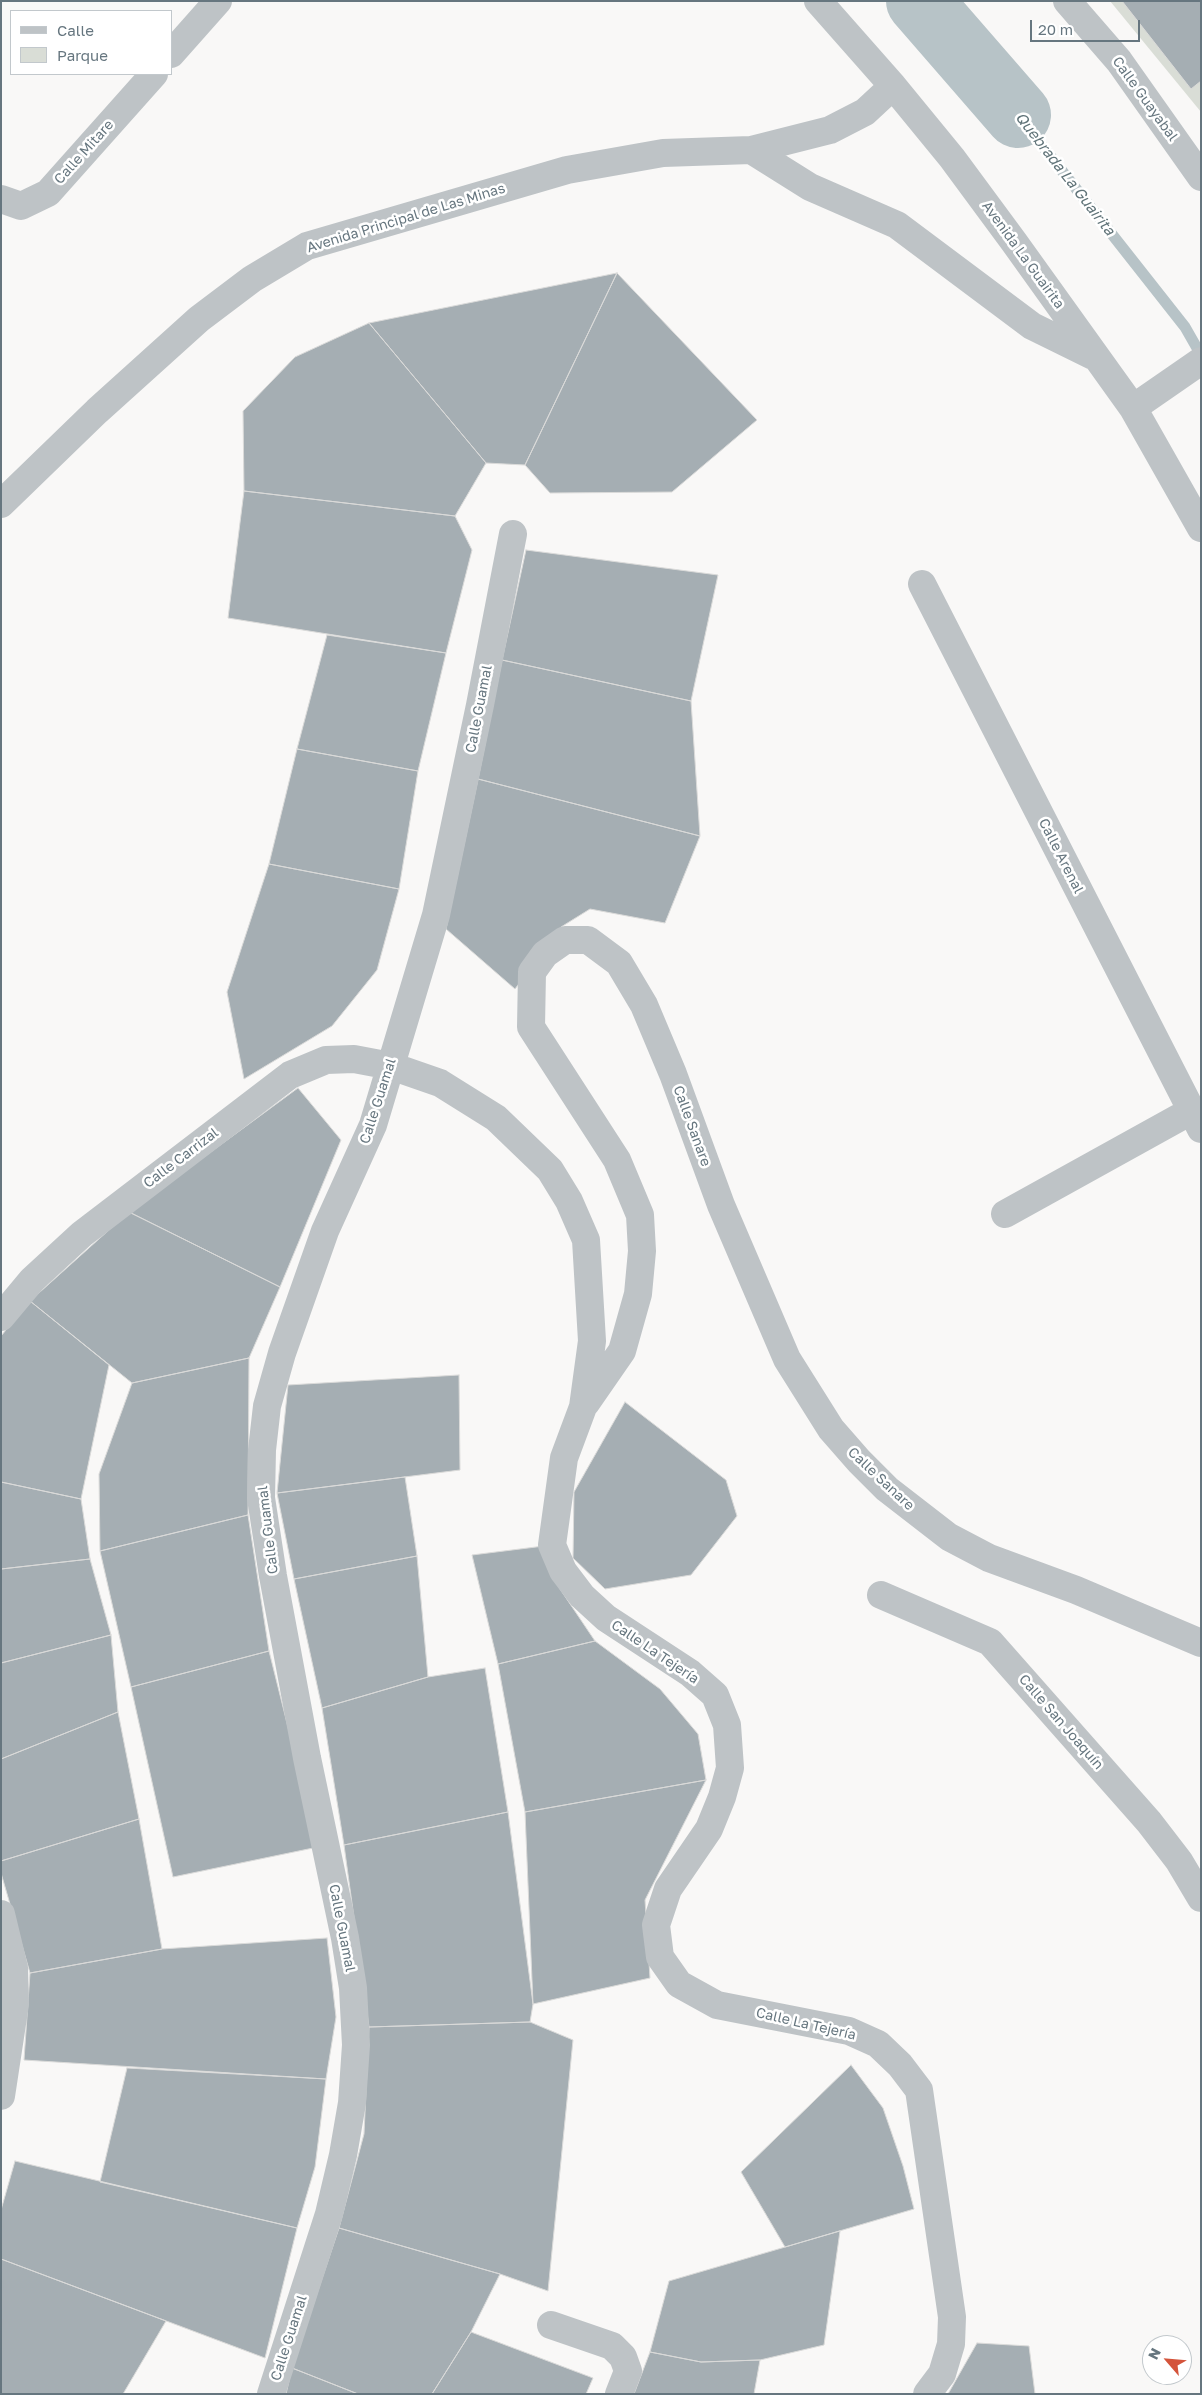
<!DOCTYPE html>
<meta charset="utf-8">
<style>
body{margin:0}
#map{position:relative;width:1202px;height:2395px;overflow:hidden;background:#f9f8f7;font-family:"Golos Text",sans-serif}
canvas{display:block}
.frame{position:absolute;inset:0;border:2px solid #66767f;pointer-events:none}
.legend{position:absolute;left:10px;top:10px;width:162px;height:65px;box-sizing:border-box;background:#fff;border:1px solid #c2c8cc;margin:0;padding:6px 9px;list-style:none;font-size:15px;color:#66767f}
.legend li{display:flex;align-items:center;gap:10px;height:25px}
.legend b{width:25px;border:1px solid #c2c8cc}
.north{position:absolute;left:1142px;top:2335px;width:50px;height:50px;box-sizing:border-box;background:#fff;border:1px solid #c2c8cc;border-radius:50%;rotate:297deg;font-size:14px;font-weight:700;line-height:20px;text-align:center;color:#66767f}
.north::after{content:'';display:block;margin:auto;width:18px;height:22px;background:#d4543b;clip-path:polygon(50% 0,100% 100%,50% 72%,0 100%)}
.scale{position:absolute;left:1030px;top:20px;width:110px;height:22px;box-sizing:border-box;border:2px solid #66767f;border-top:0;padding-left:6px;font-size:15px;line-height:18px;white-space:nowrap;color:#66767f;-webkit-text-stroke:4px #fff;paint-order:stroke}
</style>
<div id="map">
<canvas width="1202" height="2395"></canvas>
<div class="frame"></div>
<ul class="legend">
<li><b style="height:6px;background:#bec3c6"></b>Calle</li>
<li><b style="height:14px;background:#d9ddd6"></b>Parque</li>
</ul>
<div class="north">N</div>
<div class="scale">20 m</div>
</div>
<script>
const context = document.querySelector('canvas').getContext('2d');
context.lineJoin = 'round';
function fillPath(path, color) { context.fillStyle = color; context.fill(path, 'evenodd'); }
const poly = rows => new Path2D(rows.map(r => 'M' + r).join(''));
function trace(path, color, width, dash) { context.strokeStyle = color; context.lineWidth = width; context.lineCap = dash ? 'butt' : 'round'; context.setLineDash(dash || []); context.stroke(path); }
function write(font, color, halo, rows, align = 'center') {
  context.font = font + ' "Golos Text",sans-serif'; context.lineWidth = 5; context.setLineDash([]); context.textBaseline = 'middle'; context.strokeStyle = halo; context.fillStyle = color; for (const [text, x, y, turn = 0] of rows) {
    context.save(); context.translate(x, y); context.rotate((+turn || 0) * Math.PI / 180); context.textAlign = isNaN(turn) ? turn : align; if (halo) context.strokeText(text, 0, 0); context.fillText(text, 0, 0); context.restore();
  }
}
fillPath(poly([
 [1110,1,1201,1,1201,112]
]), '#d9ddd6');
trace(poly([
 [1018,115,1185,327,1201,355]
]), '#b7c3c7', 11);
trace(poly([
 [919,1,1018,115]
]), '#b7c3c7', 66);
const building = poly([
 [1122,1,1201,1,1201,81,1191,89,1122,1],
 [617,273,525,465,486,463,369,323,617,273],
 [617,273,757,420,672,492,550,493,525,465,617,273],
 [369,323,486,463,455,516,244,491,243,411,295,357,369,323],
 [244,491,455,516,472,550,446,653,228,618,244,491],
 [526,550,718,575,691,701,502,660,526,550],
 [327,635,446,653,418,771,297,749,327,635],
 [502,660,691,701,700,836,478,779,502,660],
 [297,749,418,771,399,889,269,864,297,749],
 [478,779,700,836,665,923,590,909,561,927,515,989,446,929,478,779],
 [269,864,399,889,377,970,332,1026,244,1079,227,992,269,864],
 [298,1088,341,1140,280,1287,129,1212,298,1088],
 [129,1212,280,1287,249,1358,132,1383,30,1301,129,1212],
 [30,1301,109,1365,81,1499,1,1482,1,1336,30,1301],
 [249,1358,248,1515,100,1551,99,1474,132,1383,249,1358],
 [459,1375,460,1470,277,1493,288,1385,459,1375],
 [625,1402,726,1480,737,1516,691,1575,605,1589,573,1558,574,1492,625,1402],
 [405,1477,417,1556,294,1579,277,1493,405,1477],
 [1,1482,81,1499,90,1559,1,1569,1,1482],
 [248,1515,269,1651,131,1687,100,1551,248,1515],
 [544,1546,560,1589,595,1641,498,1664,472,1555,544,1546],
 [417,1556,428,1677,322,1708,294,1579,417,1556],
 [90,1559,111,1635,1,1663,1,1569,90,1559],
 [111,1635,118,1712,1,1759,1,1663,111,1635],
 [595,1641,660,1689,698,1734,706,1780,525,1812,498,1664,595,1641],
 [269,1651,318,1847,173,1877,131,1687,269,1651],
 [485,1668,508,1812,344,1845,322,1708,428,1677,485,1668],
 [118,1712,139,1819,1,1861,1,1759,118,1712],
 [706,1780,645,1900,650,1978,533,2004,525,1812,706,1780],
 [508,1812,533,2004,530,2022,369,2027,344,1845,508,1812],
 [139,1819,162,1949,30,1973,1,1873,1,1861,139,1819],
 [327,1938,336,2017,326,2079,24,2060,30,1973,162,1949,327,1938],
 [530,2022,573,2040,548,2291,500,2274,339,2228,364,2134,369,2027,530,2022],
 [851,2065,883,2108,903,2166,914,2209,785,2247,741,2172,851,2065],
 [127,2068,326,2079,315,2167,297,2228,100,2182,127,2068],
 [15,2161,297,2228,265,2358,1,2259,1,2210,15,2161],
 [339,2228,500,2274,471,2332,432,2394,358,2394,292,2368,339,2228],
 [840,2231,824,2345,760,2360,701,2362,650,2352,669,2281,840,2231],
 [1,2259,166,2321,123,2394,1,2394,1,2259],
 [471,2332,593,2378,586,2394,432,2394,471,2332],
 [977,2343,1029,2346,1035,2394,948,2394,977,2343],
 [650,2352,701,2362,760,2360,754,2394,634,2394,650,2352],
 [292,2368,358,2394,286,2394,292,2368]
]);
fillPath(building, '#a5aeb3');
trace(building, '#dadad9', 1);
trace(poly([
 [818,1,893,86,952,158,1014,242,1133,408,1201,528],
 [1067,1,1119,61,1201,177],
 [171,54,218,1],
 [751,150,810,187,897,225,1032,326,1093,356],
 [1,199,21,206,48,193,154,74],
 [1133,408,1201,361],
 [1,504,97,411,199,319,252,279,307,246,567,170,663,153,751,150,830,130,865,112,893,86],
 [922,584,1201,1129],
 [1005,1214,1191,1111],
 [1,1317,32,1280,82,1234,290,1075,326,1060,354,1059,391,1066,440,1083,496,1118,550,1170,569,1201,586,1240,592,1341,583,1407,564,1458,552,1545,563,1571,582,1596,606,1618,690,1673,715,1695,727,1725,730,1768,722,1797,709,1829,668,1889,656,1925,660,1957,679,1984,717,2005,849,2031,878,2044,900,2065,919,2090,952,2317,951,2344,942,2374,927,2394],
 [586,1403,622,1351,638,1294,642,1251,640,1215,617,1160,531,1027,532,972,545,954,565,940,588,940,619,963,644,1005,673,1074,721,1205,787,1359,831,1429,859,1461,887,1489,949,1537,989,1558,1076,1590,1201,1643],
 [881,1595,990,1642,1149,1822,1179,1861,1201,1898],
 [1,1914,14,1968,15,2004,1,2096],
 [551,2325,612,2346,623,2357,628,2371,619,2394],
 [271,2394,329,2214,343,2155,352,2103,356,2045,353,1988,345,1938,307,1758,273,1576,261,1498,262,1450,267,1406,282,1353,325,1231,373,1125,436,915,480,705,513,534]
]), '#bec3c6', 28);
write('14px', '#66767f', '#fff', [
 ["Calle Guayabal",1145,99,54],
 ["Calle Mitare",84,152,-48],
 ["Avenida Principal de Las Minas",406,218,-17],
 ["Avenida La Guairita",1023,255,54],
 ["Calle Guamal",479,709,-79],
 ["Calle Arenal",1061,856,63],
 ["Calle Guamal",378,1101,-72],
 ["Calle Sanare",692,1126,70],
 ["Calle Carrizal",181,1158,-37],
 ["Calle Sanare",881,1479,43],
 ["Calle Guamal",268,1530,-97],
 ["Calle La Tejería",655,1652,34],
 ["Calle San Joaquín",1061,1722,49],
 ["Calle Guamal",342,1928,79],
 ["Calle La Tejería",806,2024,13],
 ["Calle Guamal",289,2338,-72]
]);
write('italic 15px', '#617479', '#fff', [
 ["Quebrada La Guairita",1065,174,52]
]);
</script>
